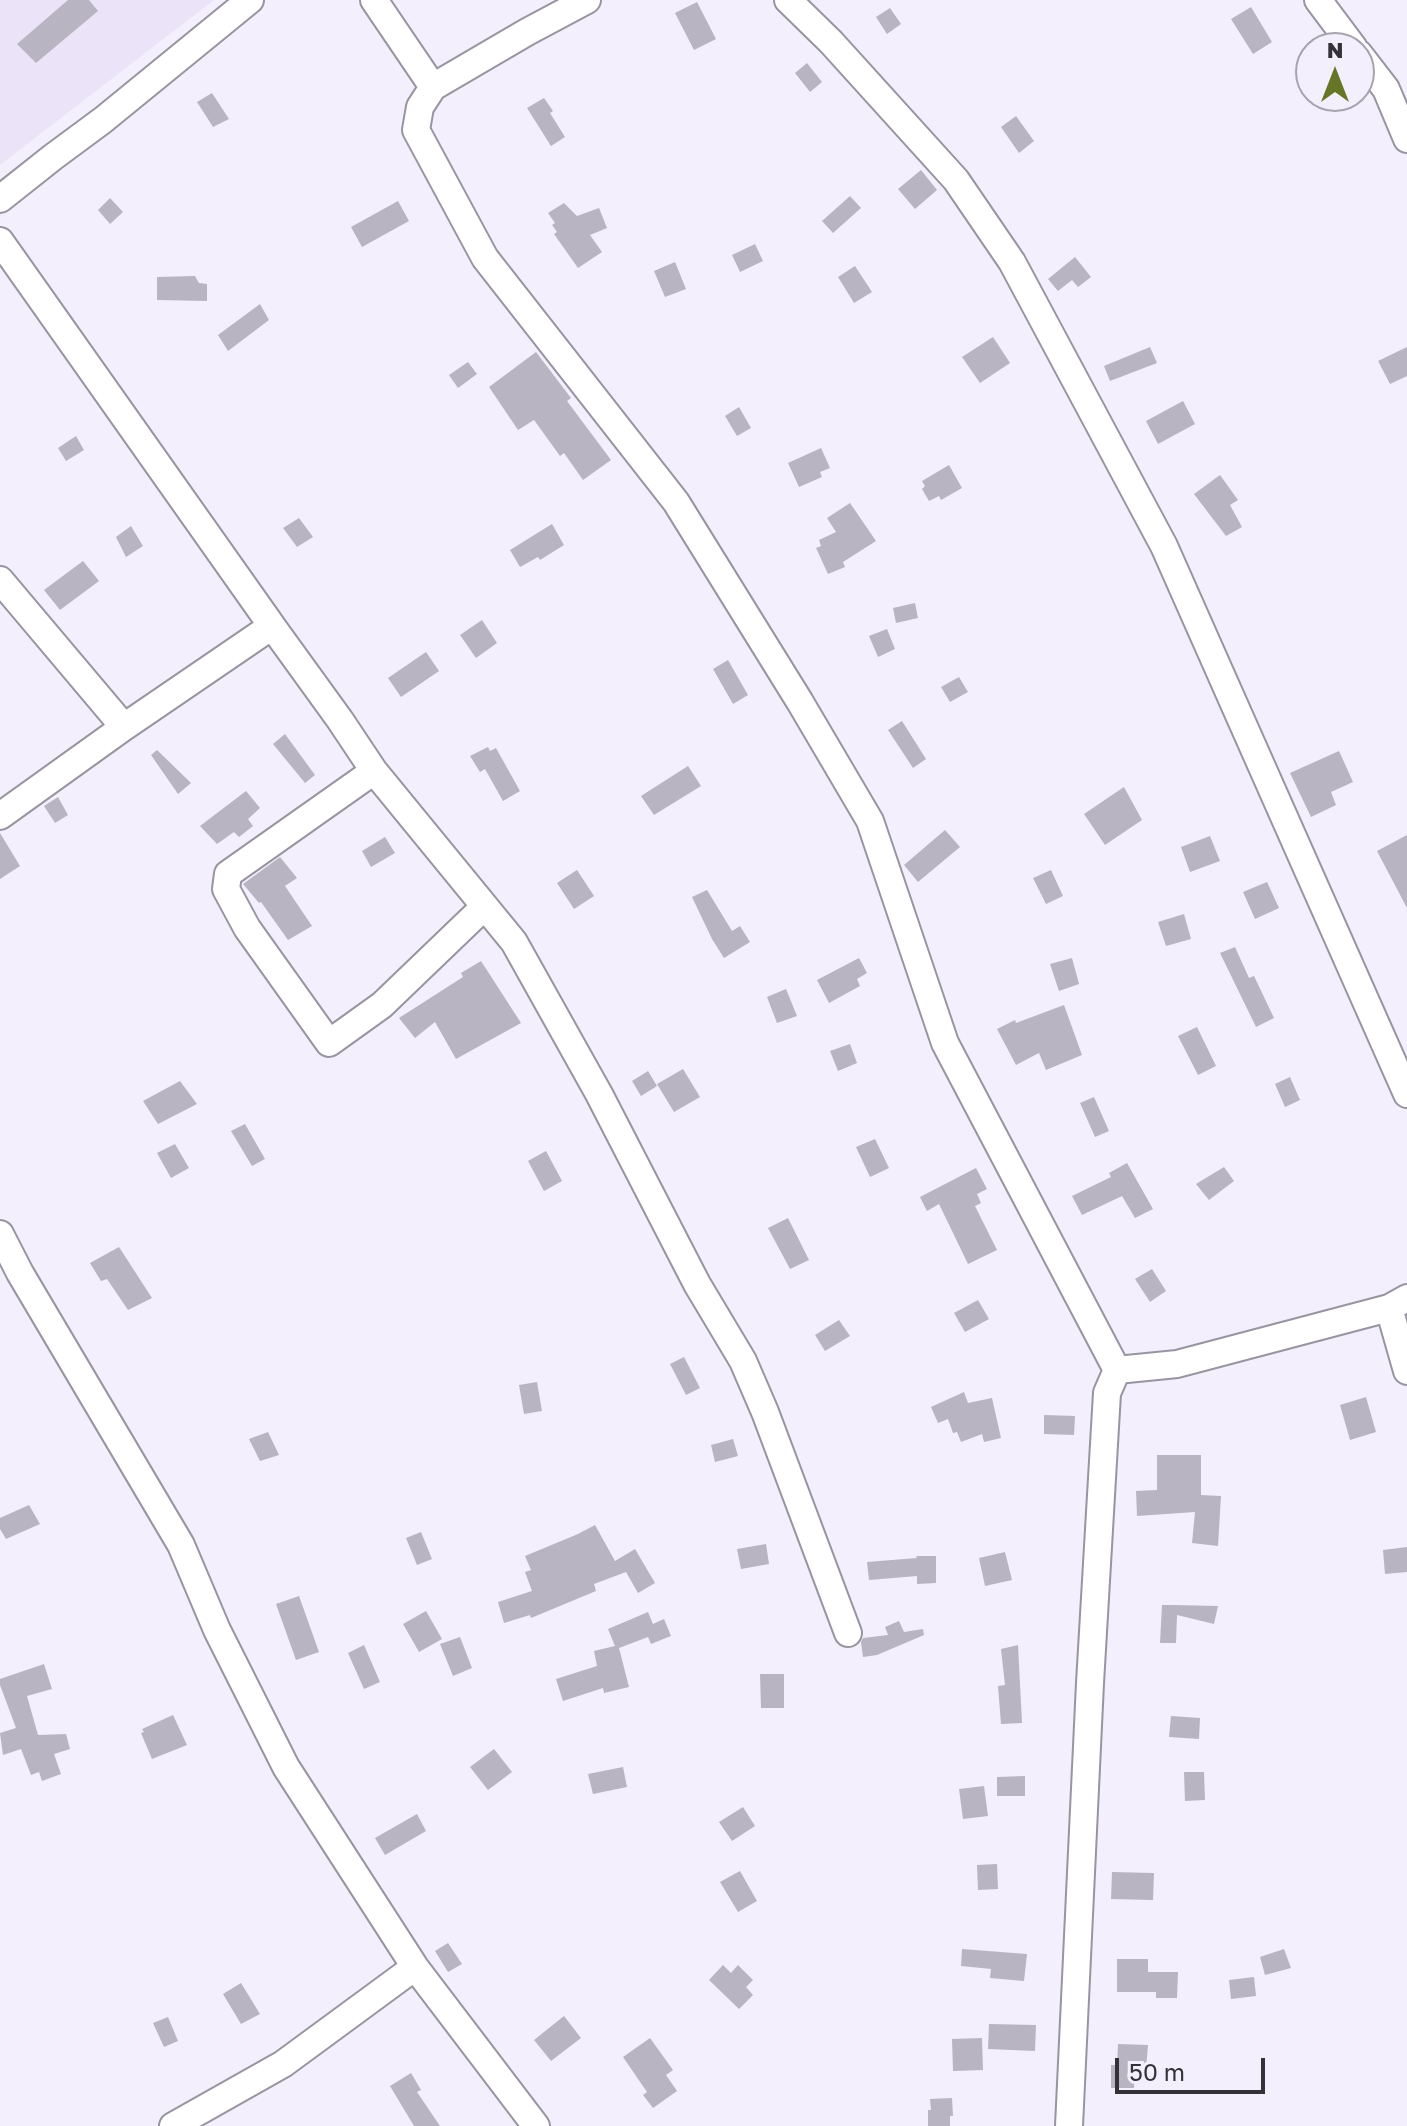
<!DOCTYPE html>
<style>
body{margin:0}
#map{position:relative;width:1407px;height:2126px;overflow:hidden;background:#f3effc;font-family:"Golos Text",sans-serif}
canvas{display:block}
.north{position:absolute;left:1295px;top:32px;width:80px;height:80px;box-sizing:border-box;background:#f3effc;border:2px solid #a7a3ae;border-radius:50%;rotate:0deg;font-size:22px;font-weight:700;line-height:32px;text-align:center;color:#343238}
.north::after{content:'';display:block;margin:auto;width:28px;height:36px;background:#657726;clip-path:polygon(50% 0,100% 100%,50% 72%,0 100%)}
.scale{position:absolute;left:1115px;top:2058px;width:150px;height:36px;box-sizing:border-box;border:4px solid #343238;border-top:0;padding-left:10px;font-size:24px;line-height:28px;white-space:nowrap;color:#343238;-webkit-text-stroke:6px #f3effc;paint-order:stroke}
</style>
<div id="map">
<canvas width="1407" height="2126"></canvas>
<div class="north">N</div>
<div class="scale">50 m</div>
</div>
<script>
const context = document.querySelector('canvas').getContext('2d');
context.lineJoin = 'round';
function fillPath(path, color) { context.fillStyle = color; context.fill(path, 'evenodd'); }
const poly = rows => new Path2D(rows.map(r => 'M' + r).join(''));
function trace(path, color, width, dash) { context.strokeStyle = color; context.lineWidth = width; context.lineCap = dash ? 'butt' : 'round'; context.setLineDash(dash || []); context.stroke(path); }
fillPath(poly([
 [0,0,214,0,0,165]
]), '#ebe4f9');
fillPath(poly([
 [68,0,89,0,98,11,36,63,17,44],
 [697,2,716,39,694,50,675,13],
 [1251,7,1272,42,1253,54,1231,19],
 [890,8,901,24,887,34,876,17],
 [807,63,822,82,810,92,795,73],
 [212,93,229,119,213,127,197,102],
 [544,98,553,111,550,113,565,137,551,146,527,108],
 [1016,116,1034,141,1019,153,1001,127],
 [921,170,937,190,915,209,898,189],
 [850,196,861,208,833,233,822,221],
 [110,198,123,212,110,224,98,210],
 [398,201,409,221,362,247,351,227],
 [564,203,577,216,599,208,607,228,590,235,602,252,578,268,554,234,557,232,552,225,555,223,548,213],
 [755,244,763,261,740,272,732,255],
 [1075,257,1091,277,1078,287,1072,280,1058,291,1048,279],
 [675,262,686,289,665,297,654,271],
 [855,266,872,292,854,303,838,277],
 [195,276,199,283,207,284,207,301,157,300,157,277],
 [260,304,269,320,228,351,218,335],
 [993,337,1010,363,980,383,962,357],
 [1150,347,1157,363,1110,381,1104,366],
 [1407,347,1407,376,1390,384,1378,361],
 [536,352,571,398,567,401,611,460,583,480,564,453,560,456,534,420,518,430,489,387],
 [468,362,477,374,458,388,449,375],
 [1183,401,1195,424,1158,444,1146,421],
 [739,407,751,428,737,436,725,416],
 [76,436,84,450,66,461,58,448],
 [821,448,830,468,820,472,822,477,799,487,788,463],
 [949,465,962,488,941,500,939,496,929,501,922,489,925,486,922,481],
 [1220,475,1238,500,1230,505,1242,527,1226,536,1194,494],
 [850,503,876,541,843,562,845,567,828,574,816,548,821,546,819,540,836,532,827,518],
 [299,518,313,537,297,547,283,528],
 [552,524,564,545,540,560,538,557,520,567,510,550],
 [131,526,143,546,126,557,116,537],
 [83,561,99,581,60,610,44,590],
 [915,603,918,618,896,623,893,608],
 [482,620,497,643,476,658,460,635],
 [887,629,895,649,878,657,869,636],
 [426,652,439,671,401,697,388,678],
 [728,660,748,695,733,704,713,669],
 [959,677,968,692,950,702,941,687],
 [902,721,926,759,913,768,888,730],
 [285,734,315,775,305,783,273,744],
 [488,747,490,751,496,748,520,791,503,801,485,769,480,772,470,756],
 [157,750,191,783,178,794,151,755],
 [1339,751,1353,782,1331,792,1336,805,1311,817,1290,773],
 [688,766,701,786,654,815,641,796],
 [1124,787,1142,820,1105,845,1084,814],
 [246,791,260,808,248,819,253,826,239,837,234,832,217,844,200,826],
 [58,797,68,815,55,823,44,806],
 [945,830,960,847,918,882,904,865],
 [0,833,20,866,0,879],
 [1407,835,1407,908,1377,851],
 [1210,836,1220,861,1190,872,1181,847],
 [385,837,395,853,371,867,362,851],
 [280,857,297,878,285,886,312,926,288,940,261,902,259,903,243,884],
 [577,870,594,896,574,909,557,883],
 [1051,870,1063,896,1046,904,1033,878],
 [1267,882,1279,908,1255,919,1243,892],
 [707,890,732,931,740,926,750,942,724,958,712,939,692,897],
 [1184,914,1191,939,1166,946,1158,922],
 [1235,947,1249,978,1254,976,1274,1018,1256,1027,1220,953],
 [859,958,867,973,857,979,860,986,829,1003,817,980],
 [1072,958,1079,984,1059,991,1050,964],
 [481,961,521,1023,456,1059,435,1022,415,1038,399,1018,463,977,461,973],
 [786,989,797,1016,777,1023,767,997],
 [1064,1005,1082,1055,1046,1070,1039,1053,1016,1065,997,1029,1015,1020,1016,1023],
 [1197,1027,1216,1066,1198,1075,1178,1036],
 [850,1044,857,1063,838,1071,830,1051],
 [683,1069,700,1097,674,1112,657,1084],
 [648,1071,657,1086,641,1096,632,1081],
 [1290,1077,1300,1100,1285,1107,1275,1084],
 [180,1081,197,1104,158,1124,143,1101],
 [1094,1097,1109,1131,1095,1137,1080,1103],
 [245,1124,265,1159,252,1166,231,1131],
 [875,1139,889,1168,870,1177,856,1147],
 [175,1144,189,1168,171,1178,157,1153],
 [546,1151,562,1181,544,1191,528,1161],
 [1127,1163,1153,1209,1135,1218,1122,1196,1082,1215,1072,1196,1111,1177,1109,1173],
 [1224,1167,1234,1181,1209,1200,1196,1184],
 [976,1168,987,1189,977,1194,981,1203,975,1206,997,1250,968,1264,939,1204,927,1211,920,1197],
 [788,1218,809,1260,790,1269,768,1228],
 [119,1247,152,1298,128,1310,107,1279,101,1281,90,1263],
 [1152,1269,1166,1291,1150,1302,1135,1279],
 [978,1300,989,1319,965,1332,954,1313],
 [839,1320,850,1336,825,1351,815,1335],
 [684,1357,700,1388,686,1395,670,1364],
 [537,1382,542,1411,524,1414,519,1385],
 [964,1392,968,1403,992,1398,1001,1438,984,1442,982,1434,961,1442,957,1432,953,1433,948,1419,938,1423,931,1407],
 [1366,1397,1376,1432,1350,1440,1340,1405],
 [1044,1415,1075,1416,1074,1435,1044,1434],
 [268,1432,279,1455,260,1461,249,1439],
 [733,1439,738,1456,715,1462,711,1445],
 [1157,1455,1201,1455,1201,1495,1221,1496,1218,1546,1192,1543,1195,1512,1137,1516,1136,1491,1157,1490],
 [29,1505,40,1524,6,1539,0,1529,0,1518],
 [595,1525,615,1561,635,1549,655,1583,638,1593,626,1572,594,1584,596,1591,531,1618,530,1615,504,1623,498,1602,532,1591,525,1572,531,1570,525,1556,578,1534],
 [421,1532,432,1559,417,1565,406,1538],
 [766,1544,769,1564,741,1569,737,1549],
 [1407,1547,1407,1572,1385,1574,1383,1550],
 [1005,1552,1012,1580,985,1586,979,1558],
 [916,1556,936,1556,936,1583,917,1584,917,1576,869,1580,867,1562,917,1558],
 [299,1596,319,1652,296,1660,276,1604],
 [1162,1605,1173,1605,1218,1606,1214,1624,1177,1615,1176,1643,1160,1643],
 [426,1611,442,1639,419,1652,403,1624],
 [648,1612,653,1624,664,1619,671,1636,651,1644,648,1637,619,1648,629,1687,604,1693,603,1688,563,1701,556,1679,597,1666,594,1651,615,1646,608,1629],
 [899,1621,904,1632,923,1629,924,1635,877,1655,863,1657,861,1642,863,1638,888,1635,885,1627],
 [460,1637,472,1668,453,1676,440,1644],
 [364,1645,380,1682,364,1689,348,1653],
 [1018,1645,1022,1723,1001,1724,998,1686,1005,1685,1001,1649],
 [44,1664,52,1689,27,1696,38,1735,66,1734,70,1749,54,1754,61,1774,42,1781,39,1772,31,1775,21,1749,3,1755,0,1733,16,1728,0,1685,0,1679],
 [760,1674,784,1674,784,1708,761,1708],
 [173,1715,187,1745,152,1759,141,1733,144,1732,142,1729],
 [1171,1716,1200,1718,1199,1739,1169,1737],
 [494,1749,512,1772,488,1790,470,1767],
 [623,1767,627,1787,593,1794,588,1774],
 [1184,1772,1204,1772,1205,1800,1185,1801],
 [1025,1776,1025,1796,997,1796,997,1777],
 [984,1786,988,1816,963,1819,959,1789],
 [743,1807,755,1826,732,1841,719,1822],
 [417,1814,426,1831,385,1855,375,1838],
 [997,1864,998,1889,978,1890,977,1865],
 [740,1871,757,1901,738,1912,720,1882],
 [1112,1872,1154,1873,1153,1900,1111,1899],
 [448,1943,462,1964,448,1972,435,1951],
 [962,1949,1027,1954,1024,1981,990,1978,991,1969,961,1966],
 [1284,1949,1291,1968,1265,1975,1260,1957],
 [1117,1959,1148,1959,1148,1972,1178,1972,1177,1998,1156,1998,1156,1992,1117,1992],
 [723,1965,731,1973,738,1965,753,1980,746,1987,753,1995,739,2009,709,1980],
 [1254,1977,1256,1996,1231,1999,1229,1980],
 [241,1983,260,2014,241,2024,223,1994],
 [564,2016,581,2038,551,2061,534,2040],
 [168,2017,178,2041,164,2047,153,2023],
 [989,2024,1036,2025,1035,2051,988,2049],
 [650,2038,673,2070,666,2075,677,2091,653,2108,643,2095,647,2092,623,2057],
 [982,2038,983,2070,953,2071,952,2039],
 [1118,2044,1148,2045,1146,2070,1135,2070,1134,2088,1111,2088,1111,2065,1117,2065],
 [411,2073,421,2090,417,2092,440,2126,414,2126,390,2086],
 [952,2098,953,2116,950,2116,950,2126,928,2126,928,2110,931,2110,930,2099]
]), '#b8b4c1');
const minor = poly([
 [374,0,433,87],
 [587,0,527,32,433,87,420,107,416,130,485,258,676,502,800,702,870,821,945,1043,1117,1370,1107,1393,1090,1683,1069,2126],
 [788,0,831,42,956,180,1012,262,1164,546,1407,1094],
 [1318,0,1354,48],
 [1359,54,1386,89,1407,139],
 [0,199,53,157,103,120,250,0],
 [0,241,272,626,124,727,0,580],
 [272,626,340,720,374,771,514,942,599,1094,697,1284,743,1361,765,1412,848,1633],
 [374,771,228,874,226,889,247,928,329,1043,382,1005,484,907],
 [0,816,124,727],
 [0,1234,20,1273,181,1545,217,1630,286,1767,415,1967,536,2126],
 [1407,1298,1389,1308,1407,1371],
 [1117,1370,1177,1364,1389,1308],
 [173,2126,283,2064,415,1967]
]);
trace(minor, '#9894a0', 30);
trace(minor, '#fff', 26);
</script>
